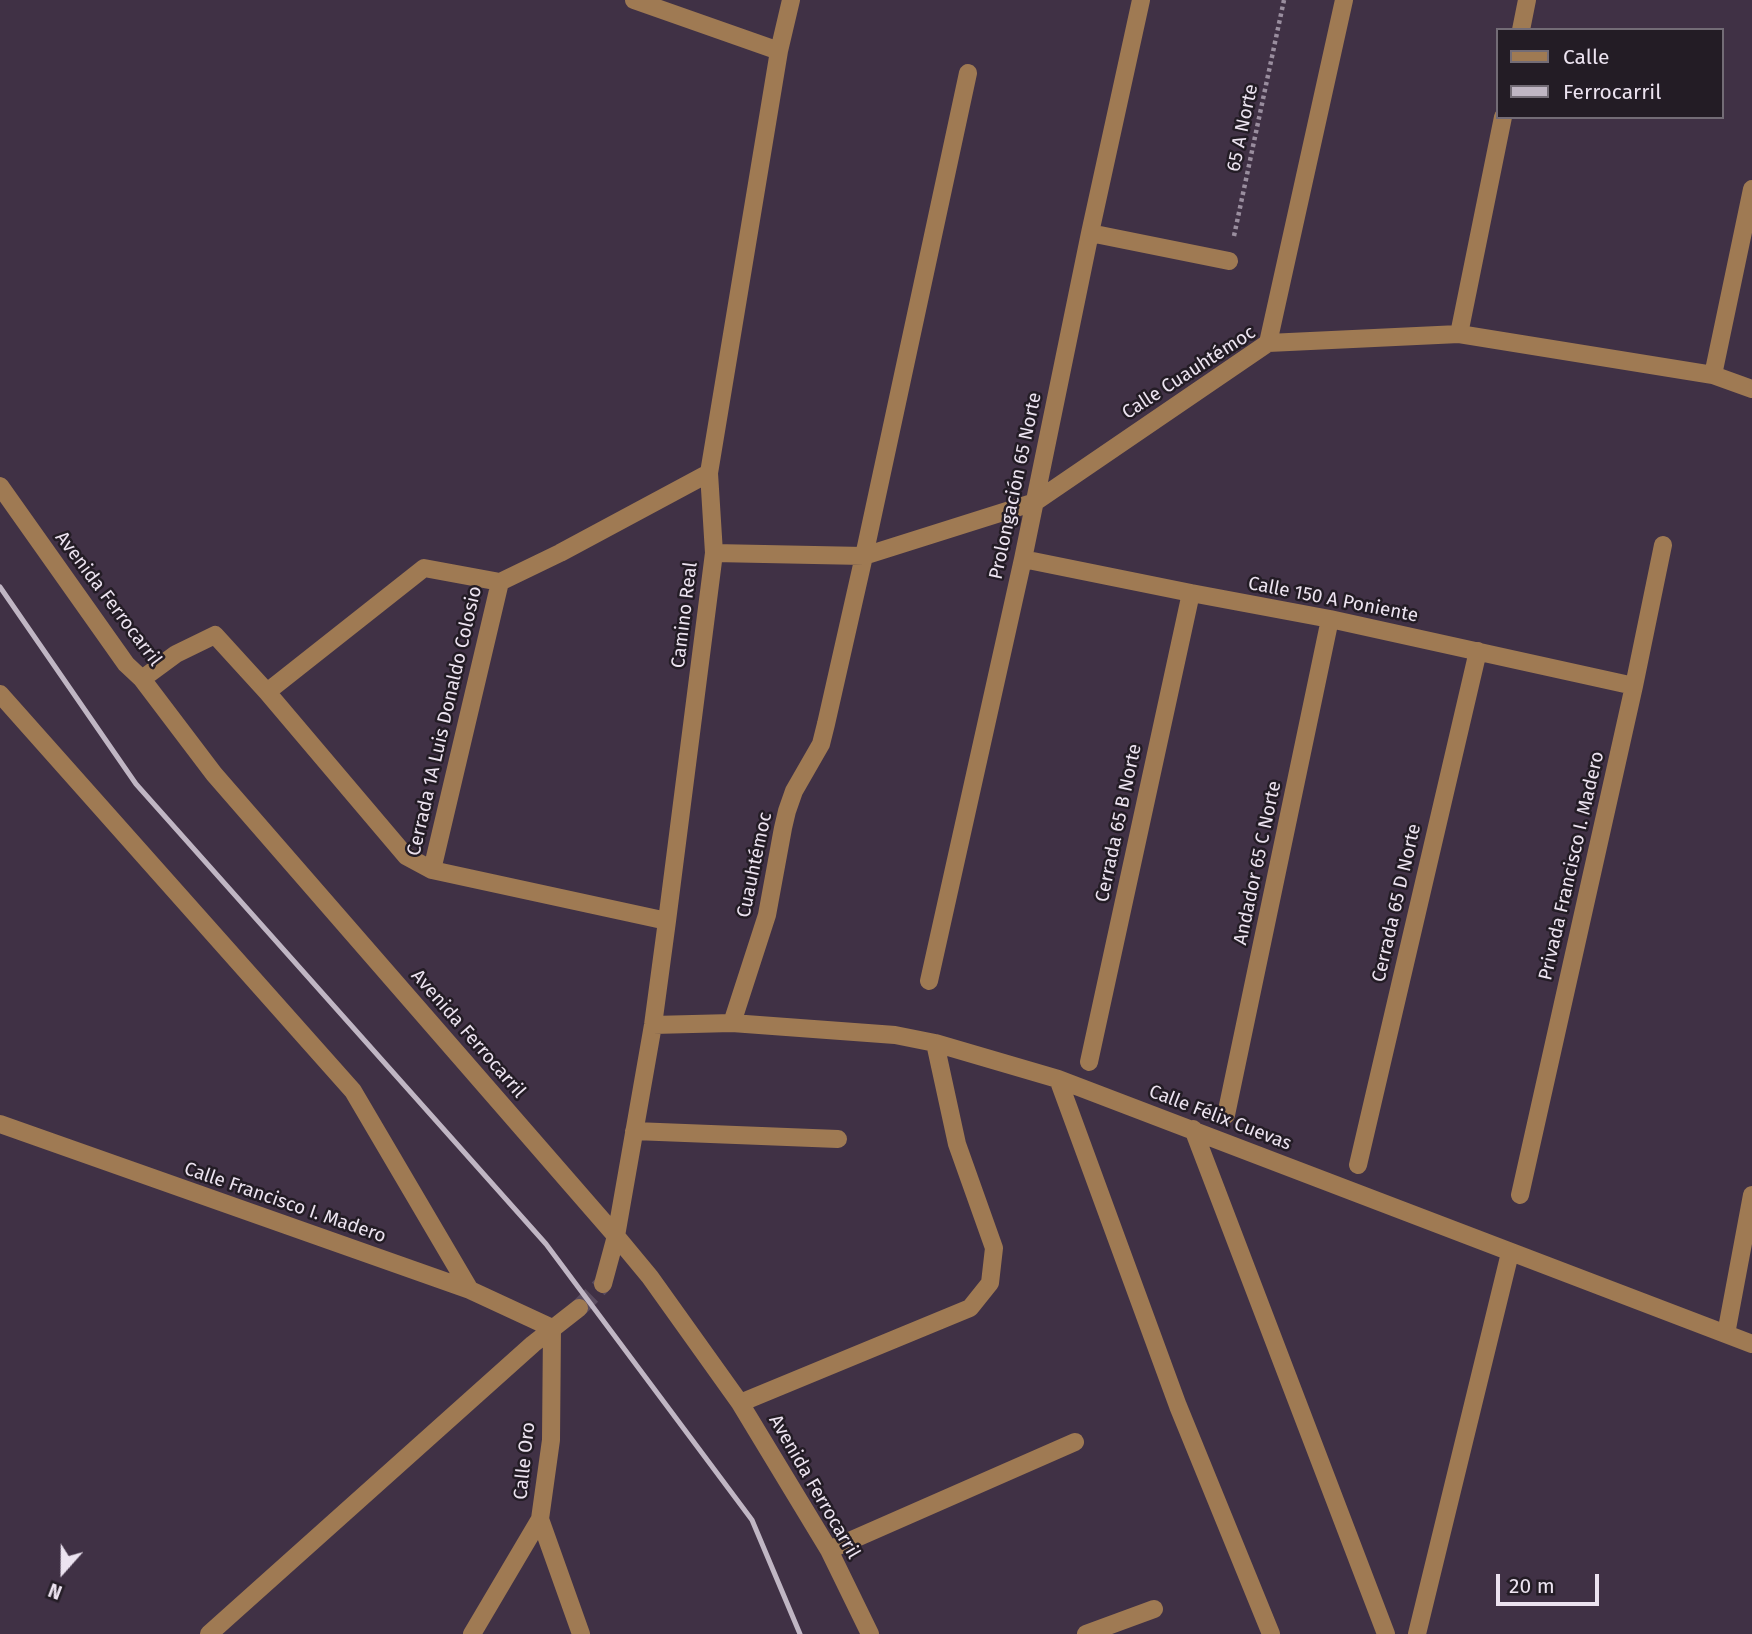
<!DOCTYPE html>
<meta charset="utf-8">
<style>
body{margin:0}
#map{position:relative;width:1752px;height:1634px;overflow:hidden;background:#403145;font-family:"Fira Sans",sans-serif}
canvas{display:block}
.legend{position:absolute;left:1496px;top:28px;width:228px;height:91px;box-sizing:border-box;background:#231c25;border:2px solid #736c76;margin:0;padding:9px 12px;list-style:none;font-size:21px;color:#ece3f0}
.legend li{display:flex;align-items:center;gap:14px;height:35px}
.legend b{width:35px;border:2px solid #736c76}
.north{position:absolute;left:28px;top:1536px;width:70px;height:70px;-webkit-text-stroke:5px #231c25;paint-order:stroke;rotate:201deg;font-size:19px;font-weight:700;line-height:28px;text-align:center;color:#ece3f0}
.north::after{content:'';display:block;margin:auto;width:24px;height:32px;background:#ece3f0;clip-path:polygon(50% 0,100% 100%,50% 72%,0 100%)}
.scale{position:absolute;left:1496px;top:1574px;width:103px;height:32px;box-sizing:border-box;border:4px solid #ece3f0;border-top:0;padding-left:9px;font-size:21px;line-height:24px;white-space:nowrap;color:#ece3f0;-webkit-text-stroke:5px #231c25;paint-order:stroke}
</style>
<div id="map">
<canvas width="1752" height="1634"></canvas>
<ul class="legend">
<li><b style="height:9px;background:#9f7a53"></b>Calle</li>
<li><b style="height:9px;background:#c0b6c4"></b>Ferrocarril</li>
</ul>
<div class="north">N</div>
<div class="scale">20 m</div>
</div>
<script>
const context = document.querySelector('canvas').getContext('2d');
context.lineJoin = 'round';
const poly = rows => new Path2D(rows.map(r => 'M' + r).join(''));
function trace(path, color, width, dash) { context.strokeStyle = color; context.lineWidth = width; context.lineCap = dash ? 'butt' : 'round'; context.setLineDash(dash || []); context.stroke(path); }
function write(font, color, halo, rows, align = 'center') {
  context.font = font + ' "Fira Sans",sans-serif'; context.lineWidth = 5; context.setLineDash([]); context.textBaseline = 'middle'; context.strokeStyle = halo; context.fillStyle = color; for (const [text, x, y, turn = 0] of rows) {
    context.save(); context.translate(x, y); context.rotate((+turn || 0) * Math.PI / 180); context.textAlign = isNaN(turn) ? turn : align; if (halo) context.strokeText(text, 0, 0); context.fillText(text, 0, 0); context.restore();
  }
}
trace(poly([
 [579,1308,603,1284]
]), '#5a4c5f', 18, [18, 9]);
trace(poly([
 [1234,236,1284,0]
]), '#9a8e9f', 4.5, [3.5, 3.5]);
trace(poly([
 [634,0,779,51],
 [1521,30,1527,0],
 [1090,233,1229,261],
 [1459,334,1503,117],
 [1268,343,1344,0],
 [1713,375,1752,189],
 [0,486,126,664,142,679,214,774,616,1236,650,1277,740,1403,829,1550,870,1634],
 [714,553,864,556,1035,502,1268,343,1459,334,1713,375,1752,389],
 [1023,559,1191,593,1330,619,1634,686],
 [142,679,176,654,215,635,267,692,424,568,500,582,560,553,709,473],
 [267,692,406,856,432,870,667,921],
 [0,694,353,1091,470,1290],
 [432,870,500,582],
 [929,981,1023,559,1090,233,1141,0],
 [732,1023,767,915,783,828,787,811,794,791,821,744,826,724,864,556,968,73],
 [653,1025,732,1023,895,1035,935,1043,1058,1079,1752,1344],
 [1089,1062,1191,593],
 [1058,1079,1178,1406,1271,1634],
 [1226,1115,1330,619],
 [0,1124,470,1290,552,1328],
 [1193,1129,1386,1634],
 [634,1131,838,1139],
 [1358,1165,1478,651],
 [1520,1195,1634,686,1663,545],
 [603,1284,616,1236,653,1025,667,921,714,553,709,473,779,51,791,0],
 [552,1328,551,1440,540,1519,581,1634],
 [1726,1334,1752,1195],
 [740,1403,970,1308,990,1283,994,1248,957,1144,935,1043],
 [829,1550,1075,1442],
 [209,1634,533,1344,579,1308],
 [472,1634,540,1519],
 [1086,1634,1154,1609],
 [1417,1634,1510,1253]
]), '#9f7a53', 18);
trace(poly([
 [0,587,136,784,546,1244,752,1520,800,1634]
]), '#c0b6c4', 5);
write('19px', '#ece3f0', '#231c25', [
 ["65 A Norte",1243,128,-78],
 ["Calle Cuauhtémoc",1189,373,-33],
 ["Prolongación 65 Norte",1016,486,-78],
 ["Avenida Ferrocarril",108,599,53],
 ["Calle 150 A Poniente",1333,600,11],
 ["Camino Real",685,615,-83],
 ["Cerrada 1A Luis Donaldo Colosio",445,721,-77],
 ["Cerrada 65 B Norte",1119,823,-78],
 ["Andador 65 C Norte",1258,863,-78],
 ["Cuauhtémoc",755,865,-78],
 ["Privada Francisco I. Madero",1572,866,-77],
 ["Cerrada 65 D Norte",1397,903,-77],
 ["Avenida Ferrocarril",468,1034,49],
 ["Calle Félix Cuevas",1220,1118,21],
 ["Calle Francisco I. Madero",285,1203,19],
 ["Calle Oro",525,1461,-84],
 ["Avenida Ferrocarril",814,1487,60]
]);
</script>
